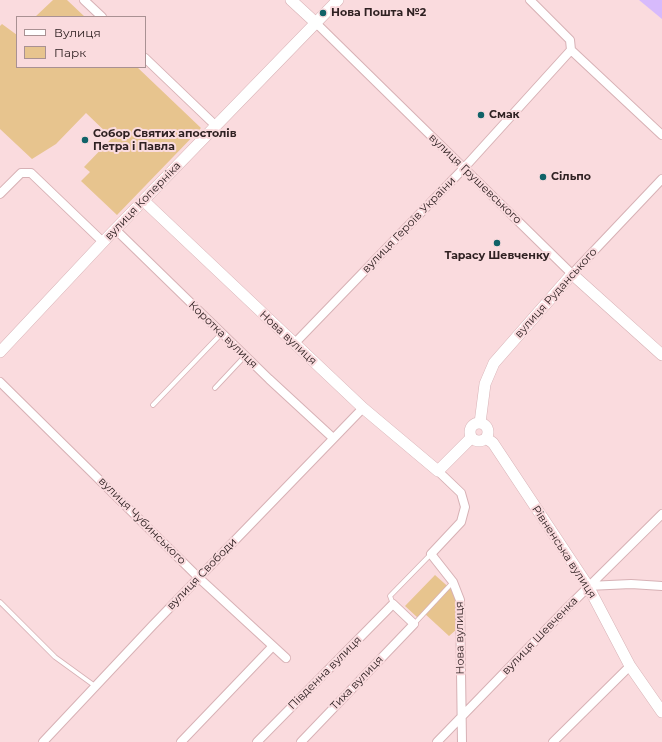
<!DOCTYPE html>
<meta charset="utf-8">
<style>
body{margin:0}
#map{position:relative;width:662px;height:742px;overflow:hidden;background:#fadbde;font-family:Montserrat,sans-serif}
canvas{display:block}
.legend{position:absolute;left:16px;top:16px;width:130px;height:52px;box-sizing:border-box;background:#fadbde;border:1px solid #a99193;margin:0;padding:5px 7px;list-style:none;font-size:12px;color:#2f2122}
.legend li{display:flex;align-items:center;gap:8px;height:20px}
.legend b{width:20px;border:1px solid #a99193}
</style>
<div id="map">
<canvas width="662" height="742"></canvas>
<ul class="legend">
<li><b style="height:5px;background:#fff"></b>Вулиця</li>
<li><b style="height:11px;background:#e7c48e"></b>Парк</li>
</ul>
</div>
<script>
const context = document.querySelector('canvas').getContext('2d');
context.lineJoin = 'round';
function fillPath(path, color) { context.fillStyle = color; context.fill(path, 'evenodd'); }
const poly = rows => new Path2D(rows.map(r => 'M' + r).join(''));
function trace(path, color, width, dash) { context.strokeStyle = color; context.lineWidth = width; context.lineCap = dash ? 'butt' : 'round'; context.setLineDash(dash || []); context.stroke(path); }
function write(font, color, halo, rows, align = 'center') {
  context.font = font + ' Montserrat,sans-serif'; context.lineWidth = 4; context.setLineDash([]); context.textBaseline = 'middle'; context.strokeStyle = halo; context.fillStyle = color; for (const [text, x, y, turn = 0] of rows) {
    context.save(); context.translate(x, y); context.rotate((+turn || 0) * Math.PI / 180); context.textAlign = isNaN(turn) ? turn : align; if (halo) context.strokeText(text, 0, 0); context.fillText(text, 0, 0); context.restore();
  }
}
fillPath(poly([
 [53,0,67,0,85,17,35,17],
 [2,24,17,35,17,67,137,67,201,128,117,215,81,181,90,172,84,167,112,138,86,113,56,144,32,159,0,129,0,26],
 [435,575,453,591,457,602,457,629,449,636,424,613,418,618,405,606]
]), '#e7c48e');
fillPath(poly([
 [639,0,662,0,662,19]
]), '#d7bafc');
const lane = poly([
 [215,388,245,356],
 [153,405,221,334],
 [0,602,55,657,95,686],
 [393,604,390,596,431,554],
 [414,624,453,582]
]);
const street = poly([
 [84,0,102,17],
 [530,0,570,40,571,50,662,135],
 [317,24,572,274,662,179],
 [145,58,216,126],
 [0,194,21,173,31,173,103,242],
 [116,230,269,379,333,438],
 [294,344,464,168,571,50],
 [0,382,199,578,286,658],
 [438,471,461,493,465,507,461,522,431,554,453,582,460,600,462,742],
 [588,586,631,584,662,586],
 [43,742,153,625,363,408],
 [181,742,272,647],
 [257,742,393,604,414,624,301,742],
 [437,742,566,609,662,514],
 [553,742,630,666]
]);
const secondary = poly([
 [291,0,317,24],
 [144,201,363,408,438,471,471,438],
 [0,352,103,242,338,0],
 '470 432a9 9 0 1 1 18 0a9 9 0 1 1-18 0Z',
 [480,423,485,384,494,363,572,274,662,355],
 [486,438,493,443,588,586,630,666,662,712]
]);
trace(lane, '#d7b1b5', 5.5);
trace(street, '#d7b1b5', 10);
trace(secondary, '#d7b1b5', 12);
trace(lane, '#fff', 4);
trace(street, '#fff', 8);
trace(secondary, '#fff', 11);
for (const [x, y, r, color] of [
 [323,13,4,"#116268"],
 [481,115,4,"#116268"],
 [85,140,4,"#116268"],
 [543,177,4,"#116268"],
 [497,243,4,"#116268"]
]) { const dot = new Path2D(); dot.arc(x, y, r, 0, 2 * Math.PI); context.fillStyle = color; context.fill(dot); trace(dot, '#fadbde', 1.5); }
write('bold 11px', '#2f2122', '#fadbde', [
 ["Нова Пошта №2",331,13],
 ["Смак",489,115],
 ["Собор Святих апостолів",93,134],
 ["Петра і Павла",93,147],
 ["Сільпо",551,177],
 ["Тарасу Шевченку",497,256,"center"]
], 'left');
write('11px', '#2f2122', '#fadbde', [
 ["вулиця Грушевського",475,179,44],
 ["вулиця Коперніка",143,201,-46],
 ["вулиця Героїв України",409,225,-46],
 ["вулиця Руданського",556,293,-48],
 ["Коротка вулиця",223,335,44],
 ["Нова вулиця",288,338,43],
 ["вулиця Чубинського",142,521,45],
 ["Рівненська вулиця",564,552,57],
 ["вулиця Свободи",202,574,-46],
 ["вулиця Шевченка",540,636,-46],
 ["Нова вулиця",460,638,-91],
 ["Південна вулиця",325,673,-45],
 ["Тиха вулиця",357,683,-46]
]);
</script>
